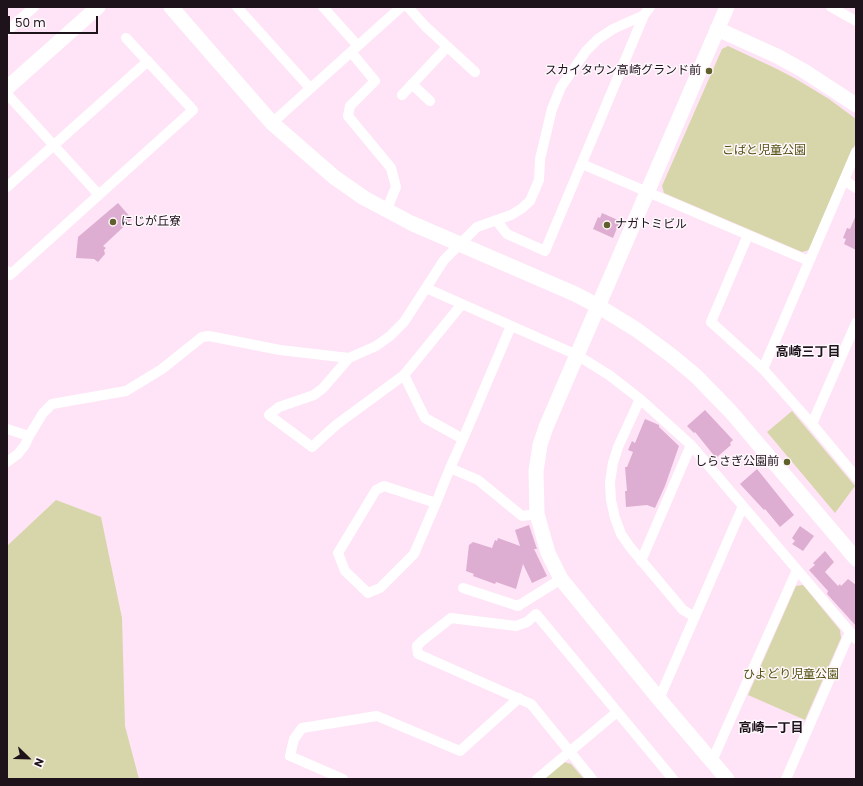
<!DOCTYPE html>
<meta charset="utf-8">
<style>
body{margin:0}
#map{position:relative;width:863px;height:786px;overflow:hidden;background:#fee4f6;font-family:Poppins,sans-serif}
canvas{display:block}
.frame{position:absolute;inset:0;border:8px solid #1e131b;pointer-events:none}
.north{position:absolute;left:8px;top:738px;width:40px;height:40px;-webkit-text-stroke:3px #fef8fc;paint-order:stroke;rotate:113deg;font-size:11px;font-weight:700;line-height:16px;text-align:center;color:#1e131b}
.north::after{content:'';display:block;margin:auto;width:14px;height:18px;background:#1e131b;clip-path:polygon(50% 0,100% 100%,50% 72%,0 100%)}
.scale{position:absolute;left:8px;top:16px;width:90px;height:18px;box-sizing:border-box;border:2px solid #1e131b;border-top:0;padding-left:5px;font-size:12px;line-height:14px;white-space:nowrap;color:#1e131b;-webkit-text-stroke:3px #fef8fc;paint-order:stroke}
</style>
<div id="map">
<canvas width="863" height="786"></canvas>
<div class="frame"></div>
<div class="north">N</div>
<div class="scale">50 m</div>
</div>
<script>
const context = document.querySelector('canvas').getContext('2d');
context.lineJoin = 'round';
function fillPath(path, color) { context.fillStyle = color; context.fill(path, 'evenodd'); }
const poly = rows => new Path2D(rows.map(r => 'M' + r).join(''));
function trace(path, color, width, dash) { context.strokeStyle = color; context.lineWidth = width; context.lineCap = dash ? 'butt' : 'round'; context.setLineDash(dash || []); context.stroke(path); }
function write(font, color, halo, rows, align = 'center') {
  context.font = font + ' Poppins,"Noto Sans JP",sans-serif'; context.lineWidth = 3; context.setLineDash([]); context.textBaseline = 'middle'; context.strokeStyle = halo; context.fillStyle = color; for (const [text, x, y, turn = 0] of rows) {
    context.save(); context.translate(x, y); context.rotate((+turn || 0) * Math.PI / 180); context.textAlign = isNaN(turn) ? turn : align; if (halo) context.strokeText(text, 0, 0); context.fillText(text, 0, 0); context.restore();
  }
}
fillPath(poly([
 [728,46,777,69,796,79,829,99,856,119,856,142,809,250,802,252,664,193,662,186,722,49],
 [792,411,855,486,835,513,767,432],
 [56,500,101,517,122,618,125,726,139,779,7,779,7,546],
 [803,585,840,630,841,638,805,720,748,695,796,586],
 [564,762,571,764,584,779,544,779]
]), '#d7d6aa');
fillPath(poly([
 [118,203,132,219,103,246,106,248,104,250,105,254,98,262,94,259,76,258,78,237],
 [602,213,620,221,613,238,593,229,598,217,600,218],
 [856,215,856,250,844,244,846,239,843,238,847,228,850,229],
 [705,410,733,440,730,443,731,445,716,458,695,432,694,433,687,426],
 [645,419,659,425,659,427,679,446,665,486,655,508,647,505,626,507,625,491,627,491,625,467,627,467,633,452,628,450,632,441,635,443],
 [757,469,794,515,780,527,765,509,764,510,740,484],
 [529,525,537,549,534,549,547,576,532,583,523,564,516,589,496,582,495,584,473,576,474,574,466,571,469,545,473,542,492,548,495,540,497,541,498,538,520,546,515,530],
 [800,526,814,536,803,551,792,544,795,541,792,538],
 [825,551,834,562,825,572,838,586,840,584,841,586,848,579,856,585,856,626,827,594,828,591,809,570,815,565,813,563]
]), '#ddaed1');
trace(poly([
 [237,7,310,88],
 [323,7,358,46],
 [408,7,425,26,475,72],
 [831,7,856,21],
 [7,31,34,7],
 [351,52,375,81,350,106,348,116,391,168,396,187,386,211],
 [412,84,430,101],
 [7,94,99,195],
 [402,95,447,47],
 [272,123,401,7],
 [582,164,809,261],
 [844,180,856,188],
 [7,187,148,61],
 [496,220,507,234,545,251,644,15],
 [748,235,711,322,763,369,812,424,856,477],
 [7,271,10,275,193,110,126,38],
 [426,288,577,355,609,375,640,399,691,445,856,639],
 [462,304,404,375,336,425,312,447,269,415,279,407,314,395,323,388,349,358,376,346,390,336,404,322,444,260,477,227,511,215,521,209,530,201,539,180,540,159,552,109,561,87,586,51,598,39,613,29,644,15,650,7],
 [763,369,856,152],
 [404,375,425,418,463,439],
 [640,399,618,447,613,463,610,482,611,500,615,518,621,534,630,547,683,610,695,617],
 [812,424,856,323],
 [7,429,29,436],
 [7,462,18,454,25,445,29,436,43,413,52,404,126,391,162,369,202,337,209,336,280,350,349,358],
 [450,468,478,480,522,516,537,514],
 [436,503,384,486,376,490,338,553,345,571,368,593,380,588,414,554,436,503,450,468,463,439,511,326],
 [641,561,691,445],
 [463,588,518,606,561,579],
 [659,699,743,506],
 [712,761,797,570],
 [343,779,290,756,294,739,302,728,377,716,460,751,519,698],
 [537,779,617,712],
 [592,779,531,704,418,654,417,646,423,640,451,618,516,626,527,622,536,614,673,779],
 [786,779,850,632]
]), '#fff', 10);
trace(poly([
 [171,7,272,123,334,177,364,198,411,223,575,294,598,306,637,330,672,356,696,376,731,412,856,559],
 [727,7,546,427,540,445,536,471,537,514,548,553,561,579,659,699,727,779],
 [717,29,777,56,804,71,856,105],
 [7,88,98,7]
]), '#fff', 15);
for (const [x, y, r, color] of [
 [709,71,4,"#615f2b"],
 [113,222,4,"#615f2b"],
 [607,225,4,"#615f2b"],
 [787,462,4,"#615f2b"]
]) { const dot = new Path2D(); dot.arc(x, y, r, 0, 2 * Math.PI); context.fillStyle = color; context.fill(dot); trace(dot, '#fef8fc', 1.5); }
write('12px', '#1e131b', '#fef8fc', [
 ["スカイタウン高崎グランド前",701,71],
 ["にじが丘寮",121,222,"left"],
 ["ナガトミビル",615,225,"left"],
 ["しらさぎ公園前",779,462]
], 'right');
write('12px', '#545112', '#fef8fc', [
 ["こばと児童公園",764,151],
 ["ひよどり児童公園",791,675]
]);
write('bold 13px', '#1e131b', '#fef8fc', [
 ["高崎三丁目",808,353],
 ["高崎一丁目",771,729]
]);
</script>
